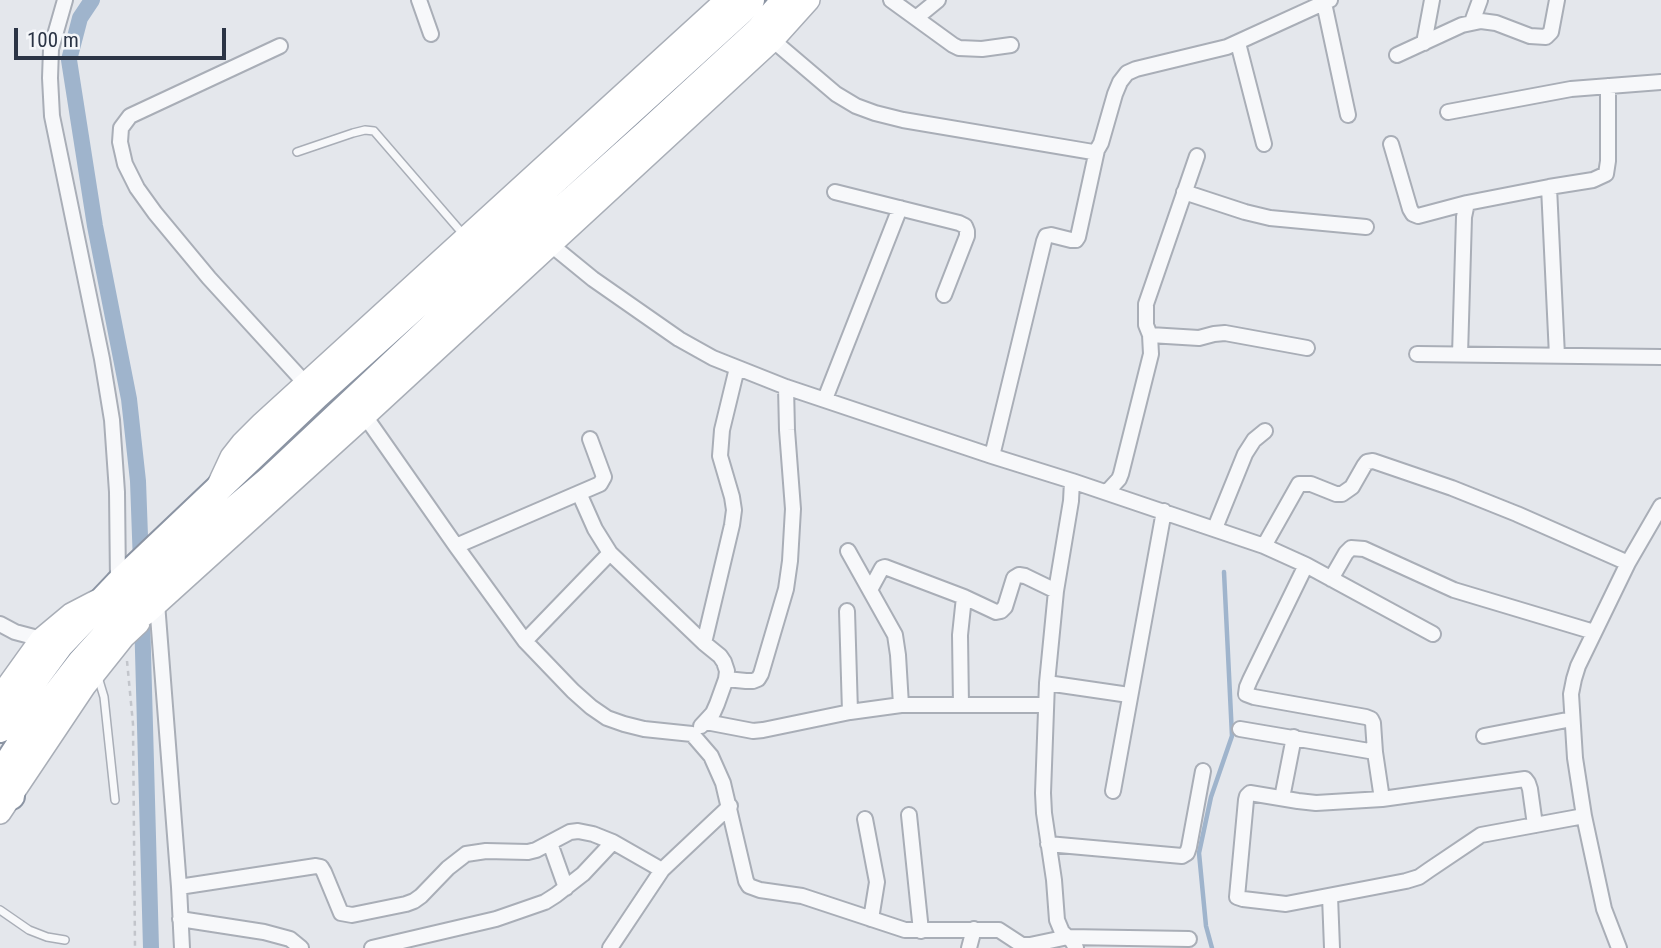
<!DOCTYPE html>
<style>
body{margin:0}
#map{position:relative;width:1661px;height:948px;overflow:hidden;background:#e4e7ec;font-family:"Roboto Condensed",sans-serif}
canvas{display:block}
.scale{position:absolute;left:14px;top:28px;width:212px;height:32px;box-sizing:border-box;border:4px solid #2b3445;border-top:0;padding-left:9px;font-size:21px;line-height:24px;white-space:nowrap;color:#2b3445;-webkit-text-stroke:5px #f4f6f9;paint-order:stroke}
</style>
<div id="map">
<canvas width="1661" height="948"></canvas>
<div class="scale">100 m</div>
</div>
<script>
const context = document.querySelector('canvas').getContext('2d');
context.lineJoin = 'round';
const poly = rows => new Path2D(rows.map(r => 'M' + r).join(''));
function trace(path, color, width, dash) { context.strokeStyle = color; context.lineWidth = width; context.lineCap = dash ? 'butt' : 'round'; context.setLineDash(dash || []); context.stroke(path); }
trace(poly([
 [1212,948,1206,926,1199,853,1211,797,1232,736,1224,572]
]), '#9fb4cc', 4.5);
trace(poly([
 [92,0,80,18,69,60,95,226,129,399,138,481,141,564],
 [142,615,151,948]
]), '#9fb4cc', 16);
const lane = poly([
 [297,152,353,133,365,130,374,131,463,234],
 [98,677,104,697,115,800],
 [0,910,29,930,47,937,65,940]
]);
const street = poly([
 [65,0,51,49,50,78,52,116,102,359,112,420,117,492,118,583],
 [419,0,431,34],
 [891,0,953,45,959,48,982,49,1011,45],
 [1324,3,1348,115],
 [916,18,938,0],
 [1472,22,1480,0],
 [769,37,836,94,856,106,875,113,903,120,1093,152,1097,150,1101,143,1115,94,1120,82,1127,73,1136,69,1227,47,1330,0],
 [1238,43,1264,144],
 [1424,43,1432,0],
 [280,46,130,116,121,128,120,142,125,164,137,188,155,213,209,278,305,383],
 [1397,55,1462,25,1481,21,1496,23,1530,36,1546,37,1551,32,1557,0],
 [1448,112,1571,89,1661,82],
 [1391,144,1410,209,1413,214,1418,216,1467,203],
 [1549,187,1557,356],
 [835,192,959,223,965,226,967,231,967,236,944,295],
 [1184,192,1245,212,1270,218,1366,227],
 [544,239,593,279,679,339,713,358,786,387,992,456,1072,481,1071,501,1056,591,1047,683,1043,793,1044,813,1054,880,1057,920,1062,932,1072,941,1076,948],
 [1150,335,1199,338,1214,334,1225,333,1307,348],
 [1417,354,1661,357],
 [1460,355,1464,217,1467,203,1549,187,1593,180,1606,174,1608,161,1608,86],
 [825,399,900,208],
 [365,416,456,546,525,641,573,691,591,707,607,718,624,724,644,729,692,734,711,756,723,783,746,881,749,886,760,890,802,896,905,930,999,930,1022,945,1030,945,1068,937,1189,939],
 [992,456,1044,241,1046,236,1051,235,1071,240,1076,240,1078,237,1097,150],
 [1072,481,1264,546,1299,484,1311,484,1336,494,1342,494,1352,487,1364,466,1367,462,1373,461,1452,488,1517,514,1628,563],
 [1107,492,1119,479,1121,474,1151,354,1150,335,1146,325,1146,304,1197,156],
 [579,493,595,529,610,553,704,643,720,656,724,662,727,671,726,679,717,704,713,713,701,726],
 [1215,528,1245,454,1254,440,1265,431],
 [456,546,600,484,604,477,590,439],
 [1264,546,1306,565,1433,634],
 [848,551,895,635,898,655,901,705],
 [1306,565,1250,680,1247,687,1246,694,1254,697,1366,717,1371,719,1373,723,1375,752],
 [1331,579,1346,553,1351,548,1364,549,1454,590,1594,632],
 [870,590,882,568,885,567,964,597,996,612,1001,611,1005,607,1014,578,1019,575,1025,576,1056,591],
 [157,603,179,887,182,948],
 [847,611,850,712],
 [0,624,15,632,49,641],
 [525,641,610,553],
 [704,643,732,525,734,510,732,497,720,456,722,430,737,368],
 [726,679,746,681,753,681,758,679,761,674,786,589,790,561,793,509,787,430,786,387],
 [1047,683,1129,695],
 [961,705,960,635,964,597],
 [706,722,753,731,763,730,850,712,901,705,1045,705],
 [1240,729,1375,752,1382,799,1316,803,1298,801,1250,793,1247,796,1246,800,1237,897,1243,899,1286,904,1406,881,1419,877,1429,870,1481,835,1584,816,1575,758,1571,694,1574,679,1578,666,1628,563,1661,506],
 [1484,736,1572,719],
 [1113,791,1164,511],
 [1282,798,1294,737],
 [1382,799,1525,779,1528,783,1530,789,1535,825],
 [909,815,921,931],
 [1584,816,1604,909,1619,948],
 [865,819,877,882,871,919],
 [550,843,566,888],
 [1048,844,1182,856,1187,853,1189,847,1203,771],
 [179,887,316,866,321,867,324,872,341,913,352,915,406,904,414,901,421,896,448,868,466,854,486,851,528,852,536,850,570,832,578,831,593,834,613,842],
 [1330,896,1332,948],
 [180,919,264,932,290,939,301,948],
 [372,948,496,919,545,902,556,895,583,874,613,842,662,870],
 [610,948,662,870,730,806],
 [969,948,974,929]
]);
const secondary = poly([
 [217,487,231,457,242,443,262,423,726,0],
 [146,614,365,416,773,40,809,0],
 [0,696,41,639,71,614,96,601],
 [0,813,85,686,124,637,139,623]
]);
const highway = poly([
 [0,729,15,706,60,645,118,584,317,395,519,213,740,12,751,0],
 [0,775,33,724,81,662,147,589,183,553,269,480,455,305,647,133,759,30,785,0],
 [0,787,11,796]
]);
trace(lane, '#a9aeb7', 10);
trace(street, '#a9aeb7', 18);
trace(secondary, '#a9aeb7', 24);
trace(highway, '#8b94a3', 30);
trace(poly([
 [127,661,133,724,135,948]
]), '#c2c5cb', 2.5, [5, 5]);
trace(lane, '#f7f8fa', 7);
trace(street, '#f7f8fa', 14);
trace(secondary, '#fff', 21);
trace(highway, '#fff', 26);
</script>
